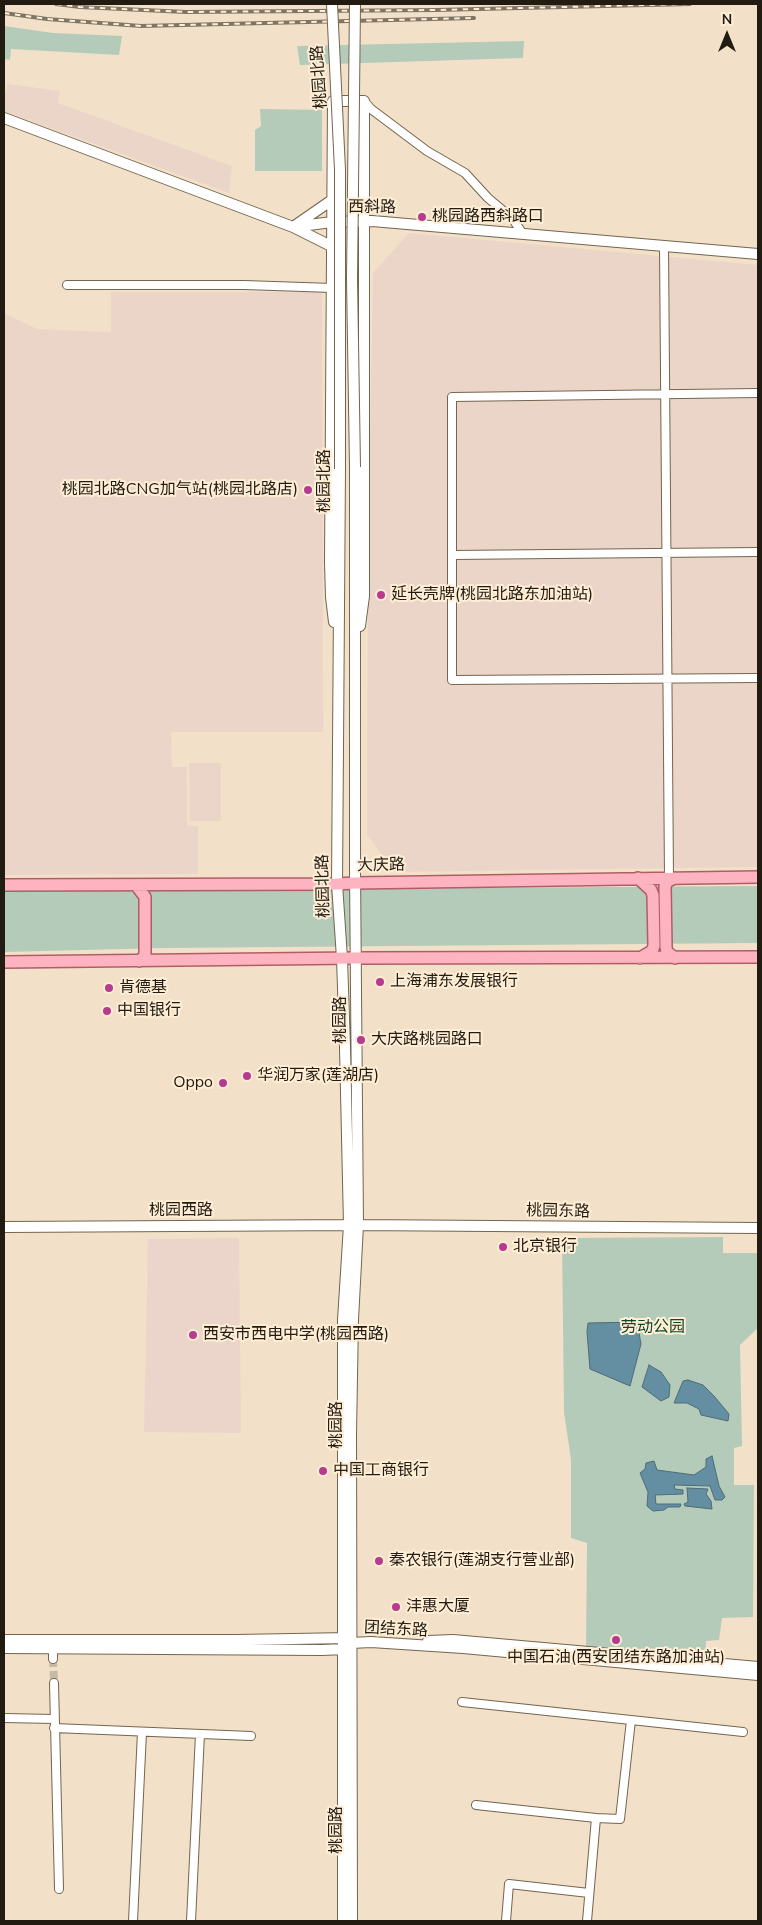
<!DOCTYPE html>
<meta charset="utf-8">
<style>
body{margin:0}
#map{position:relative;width:762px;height:1925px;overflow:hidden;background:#f2e1c8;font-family:"Nunito Sans",sans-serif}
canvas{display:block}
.frame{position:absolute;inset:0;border:5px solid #211b12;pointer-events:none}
.north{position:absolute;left:702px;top:10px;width:50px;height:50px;-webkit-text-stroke:4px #ffeed5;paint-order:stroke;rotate:0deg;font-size:14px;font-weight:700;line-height:20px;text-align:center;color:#211b12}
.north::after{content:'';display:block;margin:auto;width:18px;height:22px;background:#211b12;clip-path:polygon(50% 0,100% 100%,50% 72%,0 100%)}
</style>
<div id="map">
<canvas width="762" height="1925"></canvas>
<div class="frame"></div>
<div class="north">N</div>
</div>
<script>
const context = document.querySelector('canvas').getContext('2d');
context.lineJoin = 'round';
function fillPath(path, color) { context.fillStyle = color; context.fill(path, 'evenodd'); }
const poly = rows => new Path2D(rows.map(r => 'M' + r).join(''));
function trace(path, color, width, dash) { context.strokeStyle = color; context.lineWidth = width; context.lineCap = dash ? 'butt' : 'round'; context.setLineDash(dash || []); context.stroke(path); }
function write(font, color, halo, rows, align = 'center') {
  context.font = font + ' "Nunito Sans","Noto Sans SC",sans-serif'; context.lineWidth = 4; context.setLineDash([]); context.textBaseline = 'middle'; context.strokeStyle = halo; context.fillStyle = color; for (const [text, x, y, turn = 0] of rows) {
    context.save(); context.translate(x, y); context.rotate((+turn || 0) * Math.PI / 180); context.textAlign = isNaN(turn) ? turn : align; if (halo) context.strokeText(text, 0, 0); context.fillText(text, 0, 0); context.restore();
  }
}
fillPath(poly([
 [8,84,60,91,58,103,232,166,229,193,4,111,4,96],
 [409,233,758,265,758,867,393,872,367,834,368,547,373,273],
 [111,292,322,292,323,732,171,732,172,767,187,767,187,826,198,826,198,874,4,875,4,313,37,329,111,332],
 [189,763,221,763,221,821,190,821]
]), '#ebd5c8');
fillPath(poly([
 [239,1238,241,1433,144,1432,148,1239]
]), '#ebd4c9');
fillPath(poly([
 [4,26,53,33,122,36,119,55,11,49,10,60,4,59],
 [524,41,523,58,300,65,297,46],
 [260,109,322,110,322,171,255,171,255,130,261,126],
 [758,886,758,943,164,948,4,952,4,891],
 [723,1237,723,1253,758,1253,758,1328,740,1345,742,1446,734,1448,734,1485,754,1485,753,1617,722,1618,719,1640,706,1641,705,1656,586,1651,587,1543,571,1538,571,1460,564,1412,562,1238]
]), '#b4cbba');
const water = poly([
 [637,1322,641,1344,630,1386,590,1369,587,1332,588,1323,637,1322],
 [649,1365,661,1372,670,1385,669,1397,661,1401,642,1387,649,1365],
 [688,1380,703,1385,714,1396,729,1414,728,1421,701,1415,699,1409,687,1403,674,1403,683,1381,688,1380],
 [712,1456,719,1486,725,1497,722,1500,715,1500,710,1486,674,1485,675,1489,683,1490,683,1494,655,1495,656,1504,681,1504,680,1507,668,1507,664,1510,653,1511,647,1506,648,1492,640,1473,645,1469,646,1463,654,1461,657,1470,694,1475,706,1467,706,1459,712,1456],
 [687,1488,708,1489,706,1494,711,1501,712,1509,685,1506,684,1504,688,1502,687,1488]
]);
fillPath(water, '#648ea2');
trace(water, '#506c77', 1);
trace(poly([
 [53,1659,54,1683]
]), '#c8b9a4', 8, [8, 4]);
const street = poly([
 [364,101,371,109,427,151,465,173,488,198,513,219,522,233],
 [664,246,669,878],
 [67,285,244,285,333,288],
 [758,393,452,397,452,680,758,678],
 [452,555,758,552],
 [53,1648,53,1659],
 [54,1683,59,1889],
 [462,1702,631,1720,620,1819,596,1818,587,1921],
 [4,1718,54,1719],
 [631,1720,743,1732],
 [54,1728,251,1736],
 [476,1805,596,1818],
 [133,1921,142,1732],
 [191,1921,200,1734],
 [506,1921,509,1884,589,1893]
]);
const secondary = poly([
 [4,118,293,227,332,222,372,221,758,254],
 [332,200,293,227,333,247],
 [340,469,337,884,342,958,345,1048,349,1225,343,1320,343,1921],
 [334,622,331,597,330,562,333,101,364,101,364,596,360,626],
 [4,1227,358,1225,758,1228],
 [4,1640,236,1640,349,1638],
 [428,1641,453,1640,758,1667],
 [4,1648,322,1650,344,1649,351,1643,371,1642,463,1648,758,1675],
 [352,1921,351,1434,353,1320,358,1225,355,871,355,467]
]);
const primary = poly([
 [638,878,651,890,653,895,654,946,652,951,640,958],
 [675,878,668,881,665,886,666,947,667,952,675,958],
 [4,885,337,884,355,883,758,877],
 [136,885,145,897,145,956,139,961],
 [4,962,355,958,758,957]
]);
trace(street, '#73654e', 10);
trace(secondary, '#73654e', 12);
trace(primary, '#af5e68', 14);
trace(street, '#fff', 8);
trace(secondary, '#fff', 10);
trace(primary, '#fdb4c0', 11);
const rail = poly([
 [56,4,80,7,186,12,436,10,690,4],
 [4,13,47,19,141,26,474,18]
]);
trace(rail, '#807564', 4);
trace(rail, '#ffeed5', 2, [5.5]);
const secondaryBridge = poly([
 [332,4,340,170,340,469],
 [355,4,352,279,355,467]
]);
trace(secondaryBridge, '#73654e', 12, []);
trace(secondaryBridge, '#fff', 10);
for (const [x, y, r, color] of [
 [422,217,5,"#b63b8e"],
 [308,490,5,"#b63b8e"],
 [381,595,5,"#b63b8e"],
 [380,982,5,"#b63b8e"],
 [109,988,5,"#b63b8e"],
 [107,1011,5,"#b63b8e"],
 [361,1040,5,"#b63b8e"],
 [247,1076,5,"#b63b8e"],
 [223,1083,5,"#b63b8e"],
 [503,1247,5,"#b63b8e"],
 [193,1335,5,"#b63b8e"],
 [323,1471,5,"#b63b8e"],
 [379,1561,5,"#b63b8e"],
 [396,1607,5,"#b63b8e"],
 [616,1640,5,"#b63b8e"]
]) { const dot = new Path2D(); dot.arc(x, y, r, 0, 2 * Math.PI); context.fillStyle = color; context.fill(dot); trace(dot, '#ffeed5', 2); }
write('16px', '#211b12', '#ffeed5', [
 ["桃园北路",320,77,-94],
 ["西斜路",372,208,1],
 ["桃园北路",325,481,-90],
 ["大庆路",381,866,-1],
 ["桃园北路",324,886,-91],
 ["桃园路",341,1020,-90],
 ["桃园西路",181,1211],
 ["桃园东路",558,1212,1],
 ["桃园路",337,1425,-90],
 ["团结东路",396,1630,3],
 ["桃园路",337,1830,-90]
]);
write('16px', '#211b12', '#ffeed5', [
 ["桃园路西斜路口",432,217],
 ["桃园北路CNG加气站(桃园北路店)",298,490,"right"],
 ["延长壳牌(桃园北路东加油站)",391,595],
 ["上海浦东发展银行",390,982],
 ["肯德基",119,988],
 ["中国银行",117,1011],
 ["大庆路桃园路口",371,1040],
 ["华润万家(莲湖店)",257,1076],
 ["Oppo",213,1083,"right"],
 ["北京银行",513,1247],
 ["西安市西电中学(桃园西路)",203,1335],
 ["中国工商银行",333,1471],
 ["秦农银行(莲湖支行营业部)",389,1561],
 ["沣惠大厦",406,1607],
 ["中国石油(西安团结东路加油站)",616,1658,"center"]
], 'left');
write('16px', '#0a4927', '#ffeed5', [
 ["劳动公园",653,1328]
]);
</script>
